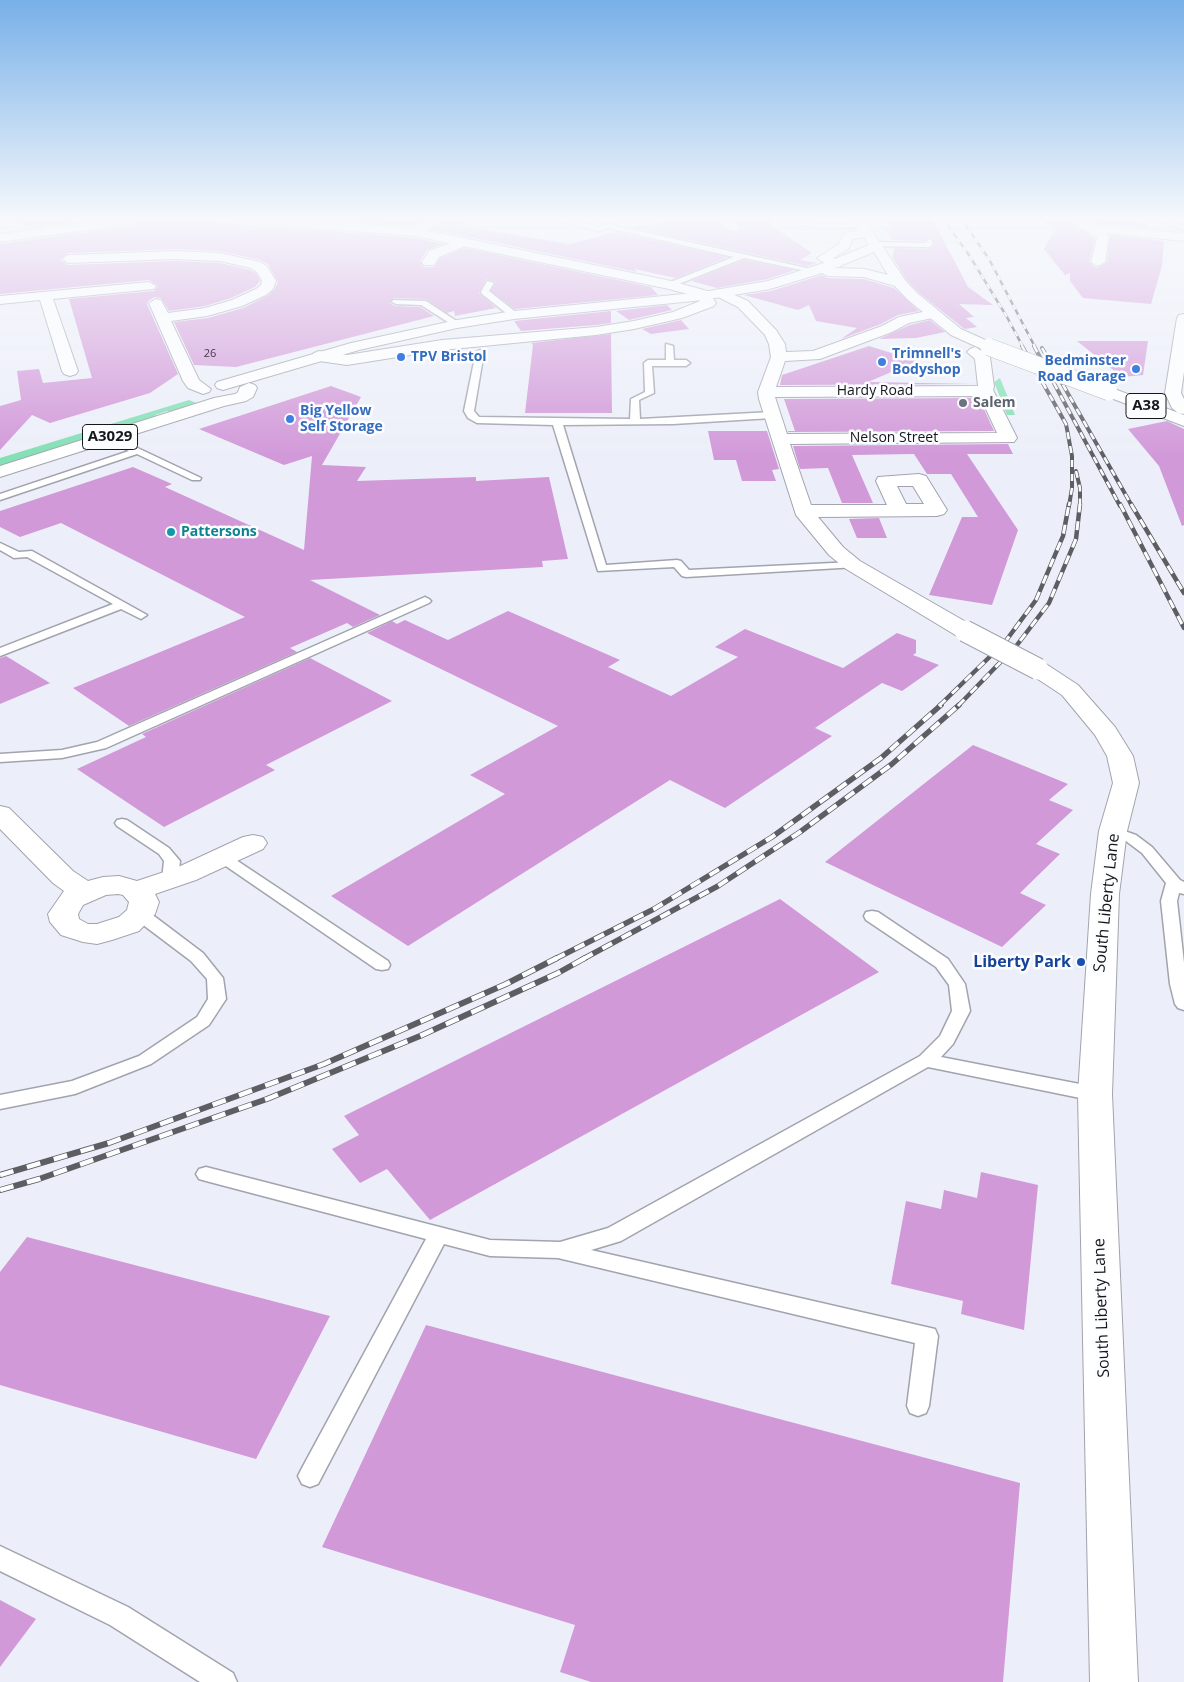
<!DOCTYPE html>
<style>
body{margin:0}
canvas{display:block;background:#eceff9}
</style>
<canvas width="1184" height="1682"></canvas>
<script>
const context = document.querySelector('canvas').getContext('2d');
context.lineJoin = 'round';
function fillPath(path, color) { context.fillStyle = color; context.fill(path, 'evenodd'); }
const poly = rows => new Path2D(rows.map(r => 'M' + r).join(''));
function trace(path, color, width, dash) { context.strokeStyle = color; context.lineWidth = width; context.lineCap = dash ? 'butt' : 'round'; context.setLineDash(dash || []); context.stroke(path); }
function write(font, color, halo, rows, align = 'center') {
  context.font = font + ' "Open Sans",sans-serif'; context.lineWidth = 5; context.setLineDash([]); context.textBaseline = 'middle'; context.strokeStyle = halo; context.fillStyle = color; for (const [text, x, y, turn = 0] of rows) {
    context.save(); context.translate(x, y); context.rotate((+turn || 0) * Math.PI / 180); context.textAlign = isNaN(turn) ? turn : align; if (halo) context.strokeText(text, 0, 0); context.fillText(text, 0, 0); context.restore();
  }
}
fillPath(poly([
 [1000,378,1015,415,1007,415,994,382],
 [189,400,199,404,171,412,167,411,155,415,157,417,0,466,0,458]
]), '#84e0b5');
fillPath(poly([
 [12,220,70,220,72,222,30,228],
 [139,220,186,220,415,238,443,244,427,250,420,261,424,267,434,267,440,258,465,248,651,287,658,295,515,309,491,291,496,282,486,279,479,293,496,308,455,316,454,311,447,313,426,299,393,298,390,303,395,306,420,307,434,316,236,367,194,365,174,322,208,318,243,308,267,296,274,290,278,282,268,264,260,260,220,251,176,249,68,253,60,260,68,265,176,261,220,263,250,270,256,273,260,281,255,287,231,298,205,306,169,311,161,298,155,297,148,301,147,304,178,374,150,393,50,423,32,415,0,450,0,406,21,400,17,371,39,369,43,383,92,378,69,299,154,291,158,286,149,280,0,294,0,244,131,226],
 [341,220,423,220,413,226],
 [444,220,468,220,461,226,570,244,615,232,728,257,676,278,634,269,637,272,431,229],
 [685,220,714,220,734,233,742,227,734,220,771,220,772,226,812,253,800,260,817,263,807,266,630,227],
 [887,220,933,220,968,287,993,305,959,304,974,317,966,318,977,327,965,329,962,327,918,292,906,279,893,258,894,248,929,249,934,245,933,239,929,237,925,241,892,240,885,229,892,229],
 [1040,220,1069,220,1095,239,1089,262,1097,268,1107,262,1110,235,1164,241,1162,266,1151,304,1083,298,1070,281,1070,273,1065,275,1044,249,1055,230],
 [1090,220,1136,220,1136,223,1147,224,1146,228,1094,223],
 [744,260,795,270,768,279,717,288,691,281],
 [822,275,828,278,864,279,894,288,919,311,898,315,881,324,841,339,857,328,816,321,809,305,798,310,744,295,771,291],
 [667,305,672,310,629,320,616,311],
 [611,311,611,323,596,325,521,331,514,321],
 [681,320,689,329,651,334,642,329],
 [930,320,945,332,916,338,879,339,910,325],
 [611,334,612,413,525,413,533,345,531,343],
 [1077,341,1148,341,1143,375,1122,377],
 [869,346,917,361,868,382,975,384,780,385,782,375],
 [331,386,361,397,322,465,366,467,357,481,476,477,476,481,549,477,568,559,542,561,543,567,310,580,380,615,353,627,347,623,290,648,297,652,129,726,73,688,245,617,61,523,20,537,0,527,0,511,133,467,172,484,165,487,304,550,312,456,284,465,199,429],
 [979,398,994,431,788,432,788,431,795,431,784,399],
 [1167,421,1184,429,1184,525,1182,526,1159,466,1128,429],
 [708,431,767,431,779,469,772,470,776,481,742,481,736,460,714,460],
 [1008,444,1013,454,967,454,1018,530,992,605,929,595,962,517,978,517,951,474,927,474,914,454,852,455,873,503,842,503,828,468,800,469,793,446],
 [879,518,887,538,857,538,849,519],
 [508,611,620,660,608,667,671,696,738,657,715,647,745,629,843,668,897,633,916,640,916,653,913,655,939,665,902,691,882,683,815,728,832,736,725,808,670,780,408,946,331,896,505,794,470,775,558,726,367,633,392,621,397,624,405,620,448,640],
 [6,656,50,683,0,704,0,658],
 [310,658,392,701,266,765,275,770,164,827,77,769,146,737,142,734],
 [973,745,1068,784,1049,800,1073,810,1036,844,1060,854,1020,893,1046,905,1002,947,825,862],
 [780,899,879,972,430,1220,387,1169,360,1183,332,1149,359,1135,344,1116],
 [981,1172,1038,1185,1024,1330,961,1314,963,1301,891,1284,906,1201,941,1209,944,1190,977,1198],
 [27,1237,330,1316,256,1459,0,1385,0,1272],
 [426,1325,1020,1483,1003,1682,591,1682,560,1672,575,1625,322,1547],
 [0,1600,36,1619,0,1667]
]), '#d299d9');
const service = poly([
 [556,220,569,220,599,227,607,224,820,271,816,273,744,258,671,287,668,287,668,283,734,257,608,228,599,231,556,220],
 [1158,220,1168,220,1184,226,1184,230,1158,220],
 [802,222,824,224,862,223,865,225,862,227,824,228,800,225,800,223,802,222],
 [929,239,932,241,932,245,929,247,874,246,871,244,874,242,926,243,929,239],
 [487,281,494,283,489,291,517,313,517,317,511,317,482,294,481,292,487,281],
 [393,300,426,301,461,324,454,326,421,305,396,304,392,302,393,300],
 [666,344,673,346,674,360,686,360,690,363,686,366,652,366,654,393,639,400,640,419,772,412,777,415,772,418,673,424,563,425,606,565,677,560,681,561,689,570,853,562,857,563,859,565,857,567,686,577,682,576,674,567,598,571,553,425,477,423,468,418,464,411,476,352,480,350,484,352,474,411,479,417,630,419,631,399,645,392,644,363,648,360,666,360,666,344],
 [108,434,201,478,200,480,192,480,137,454,0,500,0,494,129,451,105,439,103,437,108,434],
 [0,543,19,552,32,551,147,615,141,619,121,609,0,656,0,648,113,604,27,557,14,558,0,550,0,543],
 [425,597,429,599,431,601,429,603,106,748,62,758,0,762,0,754,62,750,97,742,425,597],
 [122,819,127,820,169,848,180,861,178,880,175,883,170,885,165,883,162,880,164,861,159,854,117,826,115,823,117,820,122,819],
 [1113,827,1136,835,1152,847,1180,880,1184,882,1184,894,1179,893,1177,901,1184,963,1184,1010,1178,1008,1175,1004,1170,984,1161,901,1166,883,1142,853,1126,841,1108,834,1106,831,1108,828,1113,827],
 [222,852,227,854,388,961,390,965,388,969,382,970,376,969,217,860,214,857,217,854,222,852],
 [140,909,146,910,203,953,223,978,226,999,209,1025,151,1064,75,1094,0,1109,0,1095,72,1081,139,1056,197,1017,208,999,207,979,191,961,134,918,132,914,134,910,140,909],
 [872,911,878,912,948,959,965,984,970,1011,953,1044,941,1057,1095,1087,1102,1089,1104,1094,1102,1099,1095,1101,928,1067,621,1241,591,1250,935,1329,938,1336,929,1406,926,1413,918,1416,910,1413,907,1406,915,1343,558,1258,490,1256,444,1244,318,1484,310,1487,302,1484,298,1476,302,1468,426,1239,206,1181,199,1179,196,1174,199,1169,206,1167,490,1240,560,1242,608,1228,920,1056,940,1036,952,1011,949,985,936,967,866,920,864,916,866,912,872,911],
 [0,1546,128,1607,233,1673,237,1682,200,1682,110,1625,0,1571,0,1546]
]);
const minor = poly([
 [72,220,89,220,97,226,91,230,72,220],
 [427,220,442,220,419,235,411,235,409,232,411,229,427,220],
 [716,220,731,220,740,227,734,231,730,230,716,220],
 [1071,220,1086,220,1093,225,1184,233,1184,241,1106,233,1109,237,1105,262,1098,266,1091,262,1097,238,1071,220],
 [867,229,873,233,871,236,853,239,848,249,833,258,840,261,842,264,840,267,830,267,817,258,839,244,844,233,867,229],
 [464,238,468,239,470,242,468,245,439,257,434,265,424,265,422,262,429,251,464,238],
 [176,251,220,253,260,262,267,266,276,281,273,289,266,295,242,306,207,316,171,321,199,380,211,389,209,392,203,394,188,388,183,381,149,303,156,299,161,300,168,313,205,308,232,300,256,289,261,285,262,281,257,272,251,268,220,261,176,259,68,263,62,259,68,255,176,251],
 [149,282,156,286,154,289,53,299,78,371,76,374,70,376,64,374,62,371,40,300,0,304,0,296,149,282],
 [721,289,748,301,776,330,785,344,786,352,813,351,882,326,899,317,932,310,937,311,939,314,937,317,909,323,892,332,820,359,785,361,776,387,978,386,975,359,967,352,970,349,975,347,987,354,990,357,994,387,993,390,1017,438,1014,442,790,444,811,505,887,505,876,481,878,477,919,474,926,476,947,510,944,514,937,516,818,517,843,547,860,561,973,626,976,631,973,636,965,638,957,636,846,569,829,555,796,515,759,399,758,392,771,357,769,344,765,335,738,307,716,296,714,293,716,290,721,289],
 [980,396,997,433,787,434,775,397,980,396],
 [897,486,913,486,924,504,906,504,897,486],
 [703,292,708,293,714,300,716,303,714,306,682,318,634,329,596,335,442,350,347,365,319,361,314,359,311,356,314,353,319,351,347,355,442,340,596,327,634,321,673,312,700,301,696,296,703,292],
 [1038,662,1046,664,1078,685,1115,727,1133,756,1139,783,1127,831,1119,894,1112,1094,1138,1682,1090,1682,1078,1094,1091,894,1099,831,1113,783,1107,756,1095,735,1062,695,1030,674,1026,669,1030,664,1038,662],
 [0,806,9,808,73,871,88,881,103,877,119,876,137,881,176,868,243,837,253,835,263,837,267,843,263,849,196,880,155,894,159,902,155,914,139,931,112,940,97,944,83,942,61,935,50,922,48,914,64,891,53,883,0,829,0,806],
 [118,894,123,895,129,902,127,910,119,917,97,924,88,924,79,919,78,914,83,905,106,895,118,894]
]);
const tertiary = poly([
 [102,220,137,220,131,224,0,242,0,234,102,220],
 [256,220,313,220,415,228,671,281,711,292,713,295,706,299,669,289,415,236,262,224,256,220]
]);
const trunk = poly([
 [853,220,865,220,905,280,917,293,961,329,994,344,997,347,994,350,984,350,951,335,907,299,895,286,864,277,828,276,822,273,770,289,703,300,514,319,457,328,359,350,223,390,217,388,215,385,217,382,351,343,457,320,514,311,703,292,768,281,830,261,869,245,853,220],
 [874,252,888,275,865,269,835,268,874,252],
 [1184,314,1184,372,1181,393,1184,399,1184,414,1178,413,1172,408,1165,393,1177,318,1179,315,1184,314],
 [249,383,255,385,257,388,253,397,246,401,224,406,0,477,0,466,214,398,235,394,238,392,240,387,249,383],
 [1109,387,1184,415,1184,426,1103,395,1101,392,1103,389,1109,387]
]);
trace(service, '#a1a4ad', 3);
trace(minor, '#a1a4ad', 2);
trace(tertiary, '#a1a4ad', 2);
trace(trunk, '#a1a4ad', 2);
fillPath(service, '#fff');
fillPath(minor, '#fff');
fillPath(tertiary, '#fff');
fillPath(trunk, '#fff');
const railFar4 = poly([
 [944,220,969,255,1007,317,1023,347],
 [962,220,989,259,1035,347]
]);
const railFar3 = poly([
 [1022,346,1066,424,1072,456,1072,488,1069,506],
 [1034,346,1120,506],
 [1042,348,1132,506],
 [1076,471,1080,488,1080,506]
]);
const railFar2 = poly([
 [1120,504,1184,628],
 [1131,504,1184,593],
 [939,706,1005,642,1036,600,1063,536,1069,504],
 [958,706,1017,645,1049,603,1076,539,1080,504]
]);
const railFar1 = poly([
 [555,959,654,909,772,837,881,758,941,705],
 [583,959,718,886,800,832,892,764,959,705]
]);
const rail = poly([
 [0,1175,109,1143,324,1064,506,984,557,958],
 [0,1190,39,1179,267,1099,420,1036,558,973,585,958]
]);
trace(railFar4, '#5c5e63', 2.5);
trace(railFar3, '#5c5e63', 4);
trace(railFar2, '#5c5e63', 4.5);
trace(railFar1, '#5c5e63', 5.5);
trace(rail, '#5c5e63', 6);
trace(railFar4, '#fcfdff', 2, [5.5]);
trace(railFar3, '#fcfdff', 2.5, [7]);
trace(railFar2, '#fcfdff', 3, [9]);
trace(railFar1, '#fcfdff', 4, [11]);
trace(rail, '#fcfdff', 4.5, [14]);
const minorBridge = poly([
 [965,631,1038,669]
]);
const trunkBridge = poly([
 [989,347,1109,392]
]);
trace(minorBridge, '#a1a4ad', 23, []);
trace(trunkBridge, '#a1a4ad', 18, []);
trace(minorBridge, '#fff', 21);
trace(trunkBridge, '#fff', 17);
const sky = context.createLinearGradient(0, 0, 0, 456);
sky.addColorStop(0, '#78b0e8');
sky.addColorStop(0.48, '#f6f8fc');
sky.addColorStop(1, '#f6f8fc00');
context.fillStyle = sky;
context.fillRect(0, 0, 1184, 456);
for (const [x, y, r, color] of [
 [401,357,5,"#3f7fe0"],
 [882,362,5,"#3f7fe0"],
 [1136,369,5,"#3f7fe0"],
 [963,403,5,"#6b7280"],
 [290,419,5,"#3f7fe0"],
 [171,532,5,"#0f9aa8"],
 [1081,962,5,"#1a4fb4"]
]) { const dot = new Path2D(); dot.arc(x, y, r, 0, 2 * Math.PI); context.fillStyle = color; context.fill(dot); trace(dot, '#fcfdff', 2); }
write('11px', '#45384a', null, [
 ["26",210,354]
]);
write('bold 14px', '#366cbe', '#fcfdff', [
 ["Trimnell's",892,354],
 ["Bodyshop",892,370],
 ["TPV Bristol",411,357],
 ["Bedminster",1126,361,"right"],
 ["Road Garage",1126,377,"right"],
 ["Big Yellow",300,411],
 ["Self Storage",300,427]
], 'left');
write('14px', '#16171a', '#fcfdff', [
 ["Hardy Road",875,391],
 ["Nelson Street",894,438]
]);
write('bold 14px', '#5b616d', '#fcfdff', [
 ["Salem",973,403]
], 'left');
write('bold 14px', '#0d838f', '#fcfdff', [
 ["Pattersons",181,532]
], 'left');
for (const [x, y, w] of [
 [1146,406,40],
 [110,437,55]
]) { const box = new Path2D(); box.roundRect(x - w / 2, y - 12.5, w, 25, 4); context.fillStyle = '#fcfdff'; context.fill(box); trace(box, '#16171a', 1); }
write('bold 15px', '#16171a', null, [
 ["A38",1146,406],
 ["A3029",110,437]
]);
write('16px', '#16171a', '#fcfdff', [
 ["South Liberty Lane",1107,903,-84],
 ["South Liberty Lane",1102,1308,-92]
]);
write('bold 16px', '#164399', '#fcfdff', [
 ["Liberty Park",1071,962]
], 'right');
</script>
